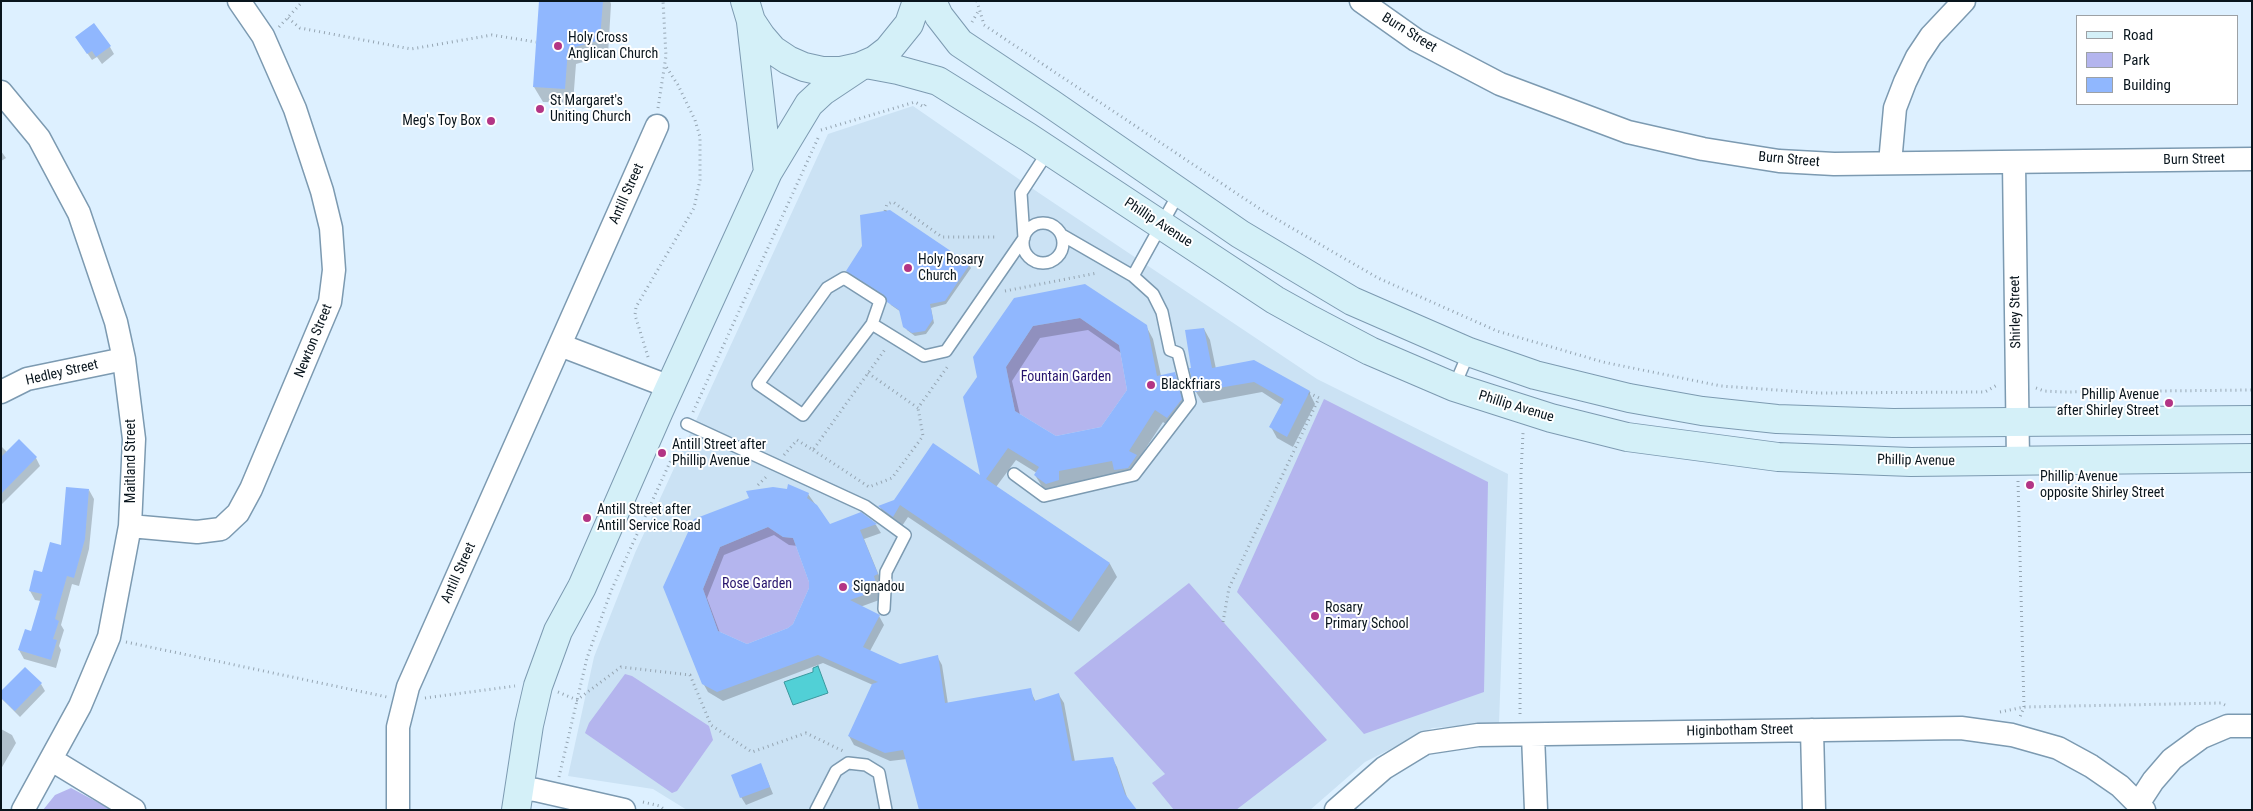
<!DOCTYPE html>
<style>
body{margin:0}
#map{position:relative;width:2253px;height:811px;overflow:hidden;background:#ddf0ff;font-family:"Roboto Condensed",sans-serif}
canvas{display:block}
.frame{position:absolute;inset:0;border:2px solid #09151d;pointer-events:none}
.legend{position:absolute;left:2076px;top:15px;width:162px;height:90px;box-sizing:border-box;background:#fff;border:1px solid #9da1a5;margin:0;padding:6px 9px;list-style:none;font-size:15px;color:#09151d}
.legend li{display:flex;align-items:center;gap:10px;height:25px}
.legend b{width:25px;border:1px solid #9da1a5}
</style>
<div id="map">
<canvas width="2253" height="811"></canvas>
<div class="frame"></div>
<ul class="legend">
<li><b style="height:6px;background:#d4f0f8"></b>Road</li>
<li><b style="height:14px;background:#b4b5ee"></b>Park</li>
<li><b style="height:14px;background:#90b7fe"></b>Building</li>
</ul>
</div>
<script>
const context = document.querySelector('canvas').getContext('2d');
context.lineJoin = 'round';
function fillPath(path, color) { context.fillStyle = color; context.fill(path, 'evenodd'); }
const poly = rows => new Path2D(rows.map(r => 'M' + r).join(''));
function trace(path, color, width, dash) { context.strokeStyle = color; context.lineWidth = width; context.lineCap = dash ? 'butt' : 'round'; context.setLineDash(dash || []); context.stroke(path); }
function write(font, color, halo, rows, align = 'center') {
  context.font = font + ' "Roboto Condensed",sans-serif'; context.lineWidth = 4; context.setLineDash([]); context.textBaseline = 'middle'; context.strokeStyle = halo; context.fillStyle = color; for (const [text, x, y, turn = 0] of rows) {
    context.save(); context.translate(x, y); context.rotate((+turn || 0) * Math.PI / 180); context.textAlign = isNaN(turn) ? turn : align; if (halo) context.strokeText(text, 0, 0); context.fillText(text, 0, 0); context.restore();
  }
}
fillPath(poly([
 [913,106,1039,193,1317,379,1508,474,1499,723,1432,728,1365,762,1310,810,687,810,653,789,568,776,594,657,635,553,828,134]
]), '#cbe2f4');
fillPath(poly([
 [1080,318,1119,345,1127,390,1101,427,1056,436,1015,411,1006,367,1033,326],
 [1324,399,1488,482,1484,692,1364,734,1237,592],
 [768,527,783,537,793,538,809,582,809,588,793,624,788,628,747,644,718,631,703,589,720,547],
 [1189,583,1327,740,1236,810,1174,810,1152,783,1165,774,1074,673],
 [625,674,632,676,709,726,713,740,677,791,672,793,585,733,589,723],
 [71,788,112,810,43,810,55,795]
]), '#b4b5ee');
const water = poly([
 [818,666,828,693,793,705,784,682,813,672,813,668,818,666]
]);
fillPath(water, '#51d0d6');
trace(water, '#3b989e', 1);
fillPath(poly([
 [540,1,610,1,611,4,608,55,576,64,573,103,543,102,534,87],
 [81,44,110,47,114,54,102,64,97,57,92,60],
 [1,151,6,158,1,161],
 [969,265,971,268,946,304,931,308,934,323,926,334,915,336,907,330,901,312,891,305,887,298,849,274,848,271],
 [1015,300,1146,326,1153,339,1161,376,1174,373,1181,386,1188,412,1174,430,1163,422,1138,460,1143,469,1066,484,1066,493,1054,496,1043,488,1035,475,1037,473,1016,460,996,487,1110,564,1117,577,1079,632,908,517,900,529,887,519,880,507,982,478,979,377],
 [1088,330,1121,353,1128,390,1102,428,1055,437,1020,415,1012,381,1040,338],
 [1204,329,1210,340,1216,369,1309,392,1315,404,1293,447,1277,438,1271,427,1282,405,1262,392,1203,403,1196,392],
 [19,441,36,458,40,466,1,505,1,446,7,452],
 [89,490,94,499,89,549,79,586,72,584,61,625,64,630,59,646,61,650,56,668,24,659,19,650,32,632,41,601,35,600,30,591,62,547],
 [808,494,830,525,861,514,876,525,881,533,864,539,882,583,878,585,882,599,860,607,879,616,884,625,870,651,900,665,937,656,942,665,948,704,1030,690,1036,702,1059,695,1064,703,1075,762,1112,758,1117,767,1128,800,907,759,890,761,854,745,849,736,873,685,823,663,723,701,708,692,703,683,695,520],
 [774,535,789,545,798,546,811,582,810,588,794,624,789,629,747,645,720,633,707,598,724,555],
 [41,684,45,691,20,717,1,698],
 [1,729,12,735,16,743,1,769],
 [761,765,773,794,746,805,741,797]
]), '#0003');
fillPath(poly([
 [539,1,603,1,600,40,568,49,565,89,533,87],
 [94,23,111,46,96,57,92,51,87,54,75,37],
 [890,210,970,264,945,301,930,304,933,319,925,331,912,333,903,327,899,310,887,302,884,295,846,271,862,246,860,215],
 [1085,284,1147,325,1157,376,1175,372,1182,399,1167,418,1155,410,1129,451,1137,455,1128,468,1114,470,1112,461,1059,471,1059,480,1046,484,1034,475,1039,467,1008,448,986,479,1110,563,1071,621,900,505,893,517,878,506,894,500,933,443,980,475,963,397,977,377,973,357,1014,298],
 [1080,318,1119,345,1127,390,1101,427,1056,436,1015,411,1006,367,1033,326],
 [1204,328,1212,368,1254,360,1310,391,1287,437,1269,427,1284,399,1254,382,1195,392,1189,368,1191,368,1185,330],
 [19,439,37,457,1,494,1,457],
 [788,484,809,493,807,498,817,505,830,524,861,512,877,524,860,530,878,574,874,576,878,590,850,600,880,615,863,647,900,664,938,655,945,703,1031,688,1034,701,1059,693,1072,761,1113,757,1125,794,1137,810,919,810,903,750,885,753,848,736,872,684,878,682,818,655,717,692,702,684,663,587,694,519,749,498,746,491,773,487,787,489],
 [768,527,783,537,793,538,809,582,809,588,793,624,788,628,747,644,718,631,703,589,720,547],
 [66,487,89,489,85,539,74,578,67,576,55,619,59,621,53,639,57,640,51,660,18,650,25,629,31,631,42,594,29,591,34,570,42,572,50,542,61,545],
 [25,667,42,683,15,711,1,698,1,691],
 [761,763,770,787,740,798,731,775]
]), '#90b7fe');
const lane = poly([
 '1023 243a20 20 0 1 1 40 0a20 20 0 1 1-40 0Z',
 [1062,235,1133,276,1180,191],
 [872,324,803,415,758,384,827,288,844,278,880,301,872,324,924,356,946,351,1024,238,1021,193,1049,150],
 [1454,387,1469,352],
 [687,424,865,506,905,535,886,572,884,609],
 [1014,474,1044,496,1134,475,1190,402,1178,353,1170,350,1162,312,1153,294,1133,276],
 [816,810,836,771,848,763,866,765,879,773,886,810]
]);
const street = poly([
 [1361,1,1416,40,1500,84,1628,132,1703,149,1779,161,1834,164,2252,159],
 [1,92,39,138,79,213,116,322,124,359,134,439,130,526,109,637,80,706,23,810],
 [1890,163,1895,108,1905,82,1917,57,1931,36,1964,1],
 [2014,163,2018,461],
 [560,345,670,387],
 [1,392,27,379,124,359],
 [130,526,197,532,221,529,238,513,251,489,330,302,334,270,331,228,322,191,295,109,263,36,239,1],
 [1812,730,1814,810],
 [1533,735,1536,810],
 [52,760,134,810],
 [518,788,536,790,624,810],
 [2138,804,2153,781,2172,759,2202,737,2228,726,2252,726],
 [398,810,398,727,408,687,657,126],
 [1336,810,1384,768,1425,743,1478,735,1961,728,2012,735,2058,748,2091,766,2120,786,2144,810]
]);
const secondary = poly([
 [745,1,751,21,761,36,773,50,788,60,804,67,822,71,841,71,859,67,875,60,888,50,909,24,917,1],
 [932,1,939,16,960,43,1050,103,1240,234,1352,301,1469,352,1535,375,1629,398,1702,411,1777,419,1893,423,2252,420],
 [751,22,768,172],
 [866,64,898,70,938,81,1028,137,1275,300,1311,320,1370,351,1454,387,1551,418,1627,437,1778,457,1911,462,2252,458],
 [516,810,529,725,538,686,558,631,582,587,659,411,768,172,809,104,823,91,859,67]
]);
trace(lane, '#7c9ab1', 14);
trace(street, '#7c9ab1', 25);
trace(secondary, '#7c9ab1', 30);
trace(poly([
 [977,1,984,25,1266,213,1378,278,1497,331,1603,362,1721,386,1818,393,1985,392,1997,385],
 [288,18,300,28,411,49,492,35,536,42],
 [972,22,979,10],
 [279,27,303,1],
 [658,108,666,56,663,1],
 [821,130,915,102,924,107,927,102],
 [885,211,887,204,893,202,942,237,997,237],
 [1005,291,1097,273],
 [648,357,635,315,636,307,694,208,700,180,700,137,695,120,678,85,665,65],
 [868,373,918,408,948,366],
 [2036,388,2044,391,2063,392,2252,390],
 [693,412,819,136],
 [813,450,869,487,892,478,923,436,918,408],
 [784,455,797,440,813,450,886,348],
 [2018,481,2024,707,2020,717],
 [758,485,766,477],
 [1223,622,1229,588,1319,398,1309,393],
 [126,642,387,697],
 [558,692,577,700,621,667,690,675,711,725,752,752,806,733,843,751],
 [425,698,515,686],
 [2000,712,2024,707,2221,703,2227,706],
 [1520,714,1521,473,1523,433],
 [559,777,587,658,611,591,682,436],
 [643,802,660,806,665,810]
]), '#95a5b2', 3, [1, 4]);
trace(lane, '#fff', 11);
trace(street, '#fff', 22);
trace(secondary, '#d4f0f8', 28);
for (const [x, y, r, color] of [
 [558,46,5,"#b33585"],
 [540,109,5,"#b33585"],
 [491,121,5,"#b33585"],
 [908,268,5,"#b33585"],
 [1151,385,5,"#b33585"],
 [2169,403,5,"#b33585"],
 [662,453,5,"#b33585"],
 [2030,485,5,"#b33585"],
 [587,518,5,"#b33585"],
 [843,587,5,"#b33585"],
 [1315,616,5,"#b33585"]
]) { const dot = new Path2D(); dot.arc(x, y, r, 0, 2 * Math.PI); context.fillStyle = color; context.fill(dot); trace(dot, '#fff', 2); }
write('14px', '#09151d', '#fff', [
 ["Burn Street",1409,33,32],
 ["Burn Street",1789,160,5],
 ["Burn Street",2194,160,-1],
 ["Antill Street",627,194,-66],
 ["Phillip Avenue",1158,223,33],
 ["Shirley Street",2016,312,-91],
 ["Newton Street",314,341,-68],
 ["Hedley Street",62,373,-13],
 ["Phillip Avenue",1516,407,17],
 ["Maitland Street",131,461,-90],
 ["Phillip Avenue",1916,461,1],
 ["Antill Street",459,573,-66],
 ["Higinbotham Street",1740,731,-1]
]);
write('14px', '#09151d', '#fff', [
 ["Holy Cross",568,38],
 ["Anglican Church",568,54],
 ["St Margaret's",550,101],
 ["Uniting Church",550,117],
 ["Meg's Toy Box",481,121,"right"],
 ["Holy Rosary",918,260],
 ["Church",918,276],
 ["Blackfriars",1161,385],
 ["Phillip Avenue",2159,395,"right"],
 ["after Shirley Street",2159,411,"right"],
 ["Antill Street after",672,445],
 ["Phillip Avenue",672,461],
 ["Phillip Avenue",2040,477],
 ["opposite Shirley Street",2040,493],
 ["Antill Street after",597,510],
 ["Antill Service Road",597,526],
 ["Signadou",853,587],
 ["Rosary",1325,608],
 ["Primary School",1325,624]
], 'left');
write('14px', '#27146d', '#fff', [
 ["Fountain Garden",1066,377],
 ["Rose Garden",757,584]
]);
</script>
